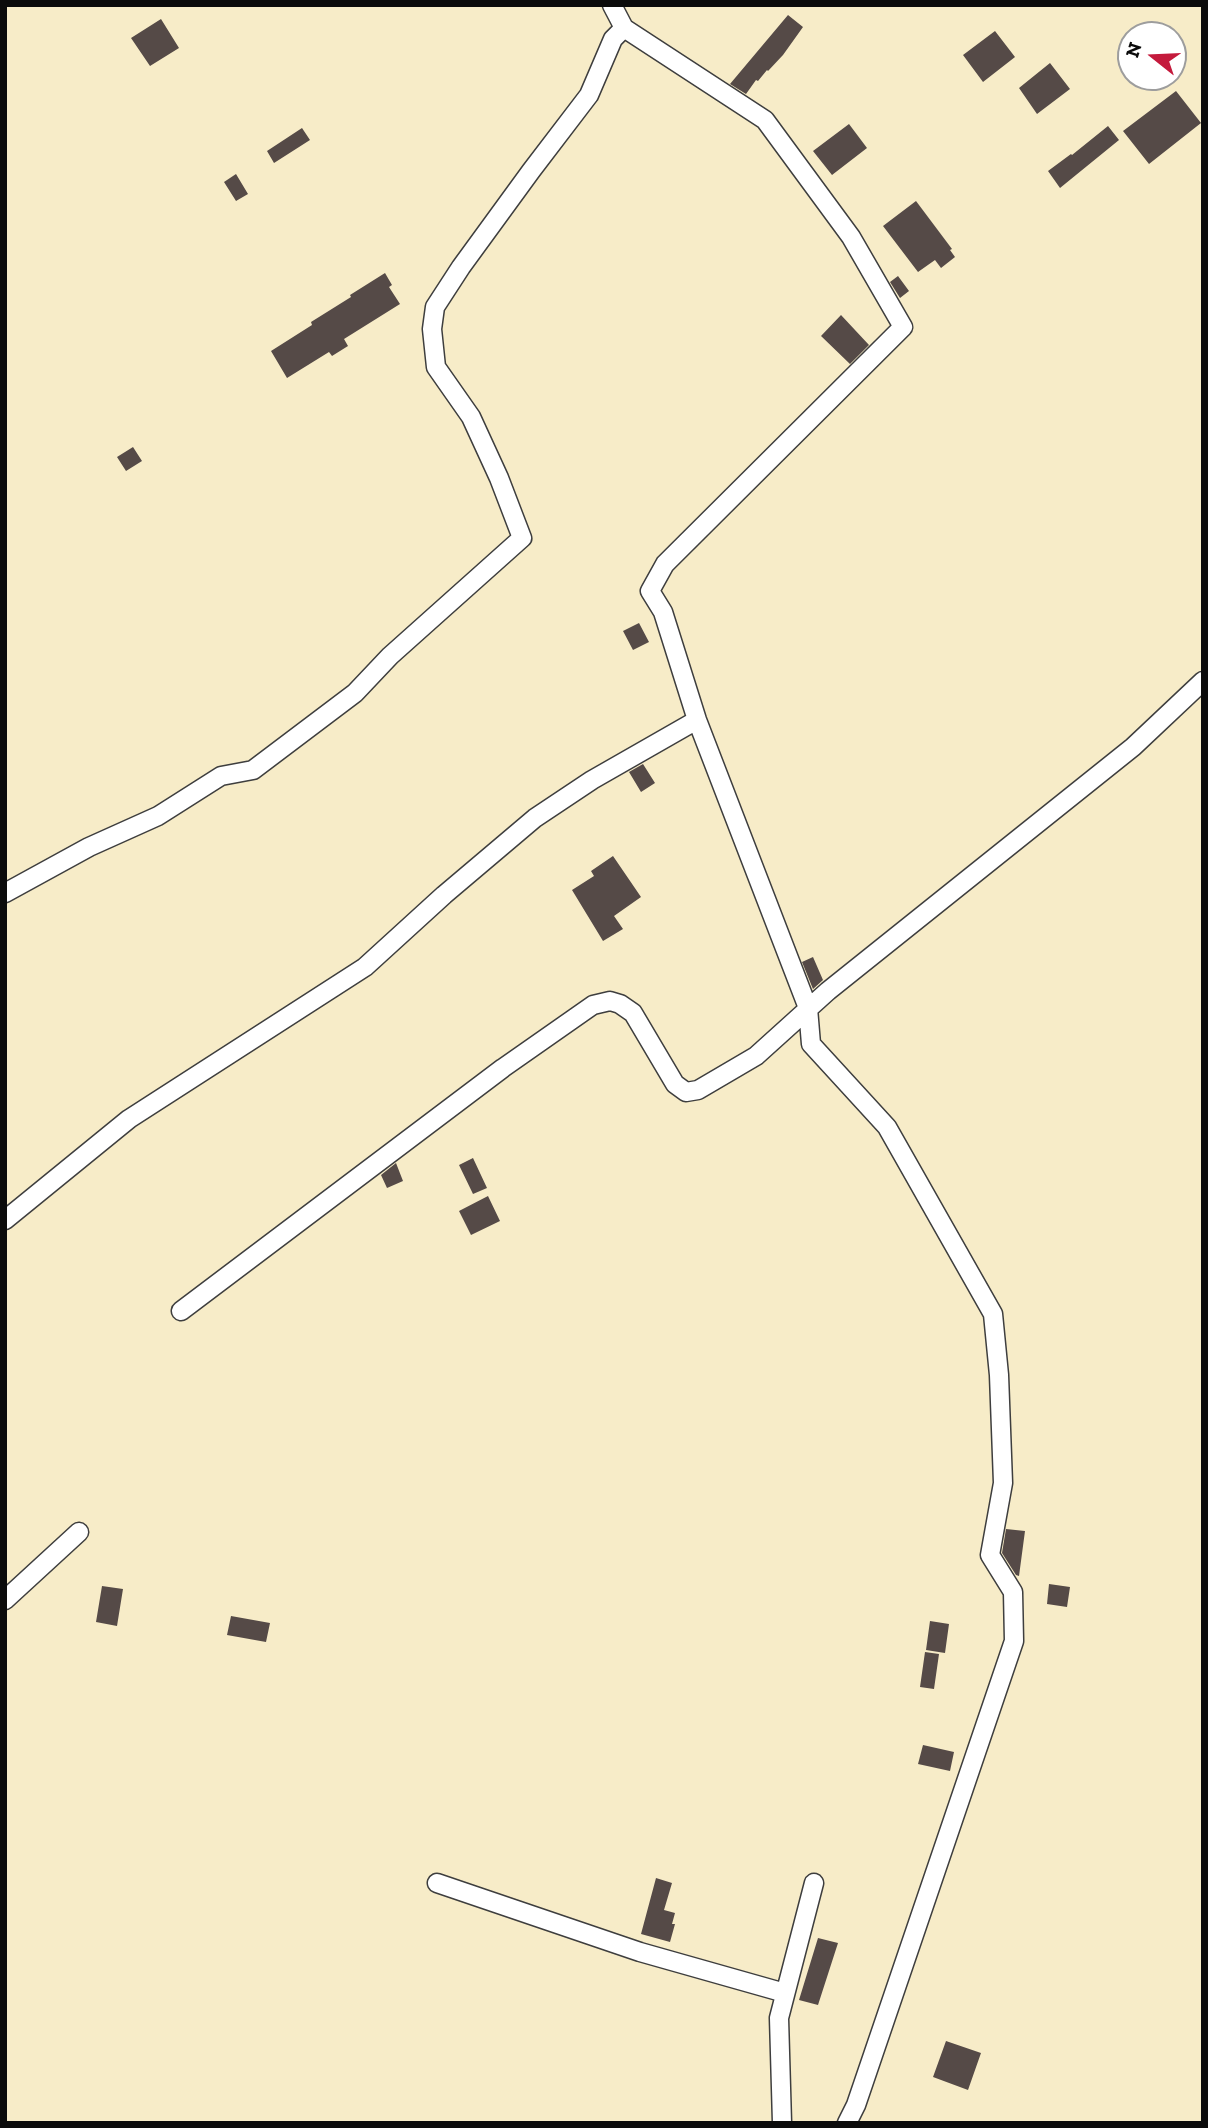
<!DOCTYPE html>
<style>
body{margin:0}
#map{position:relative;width:1208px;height:2128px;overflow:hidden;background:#fff7e9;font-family:"Zilla Slab",serif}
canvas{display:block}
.frame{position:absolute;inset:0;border:7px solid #0b0b0b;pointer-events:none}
.north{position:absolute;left:1117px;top:21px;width:70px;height:70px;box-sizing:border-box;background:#fff;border:2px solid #9d9d9d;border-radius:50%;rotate:288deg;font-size:19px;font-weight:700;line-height:28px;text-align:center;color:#0b0b0b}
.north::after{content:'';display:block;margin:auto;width:24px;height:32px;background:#c41a3c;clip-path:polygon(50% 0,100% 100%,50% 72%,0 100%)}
</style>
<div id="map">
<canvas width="1208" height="2128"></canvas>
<div class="frame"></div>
<div class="north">N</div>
</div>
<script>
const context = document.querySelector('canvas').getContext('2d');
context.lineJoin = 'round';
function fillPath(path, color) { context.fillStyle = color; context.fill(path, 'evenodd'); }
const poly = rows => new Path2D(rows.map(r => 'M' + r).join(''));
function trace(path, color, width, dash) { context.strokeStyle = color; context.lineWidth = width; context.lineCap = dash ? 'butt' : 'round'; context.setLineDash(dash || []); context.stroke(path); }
fillPath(poly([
 [5,5,1203,5,1203,2123,5,2123],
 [1131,35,1173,35,1173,77,1131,77]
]), '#f7ecc8');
fillPath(poly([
 [788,15,803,27,783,55,768,71,767,70,758,81,756,80,746,94,730,84],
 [161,19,179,48,150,66,131,38],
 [995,31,1015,57,983,82,963,55],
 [1050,63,1070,89,1037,114,1019,88],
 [1176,91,1201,123,1149,164,1123,131],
 [849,124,867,148,832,175,813,151],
 [1108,126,1119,140,1060,188,1048,171,1071,154,1072,155],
 [302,128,310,140,274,163,267,151],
 [236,174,248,194,236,201,224,182],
 [916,201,952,249,950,250,955,257,941,268,935,260,918,272,883,226],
 [385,273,392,285,389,287,400,304,344,339,348,346,332,356,329,352,287,378,271,351,312,325,311,322,351,297,350,295],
 [898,276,909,291,900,298,890,282],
 [841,315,869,345,850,364,821,336],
 [133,447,142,461,126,471,117,457],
 [639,623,649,642,633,650,623,631],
 [643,764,655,783,641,792,629,772],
 [613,856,641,897,614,916,623,929,603,941,572,890,594,876,591,871],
 [813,957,823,980,813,989,802,962],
 [473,1158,487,1188,473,1194,459,1165],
 [396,1163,403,1181,387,1188,381,1175],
 [488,1196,500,1221,471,1235,459,1211],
 [1006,1529,1025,1531,1019,1576,1016,1575,1002,1553],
 [1049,1584,1070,1587,1067,1607,1047,1604],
 [102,1586,123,1589,117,1626,96,1622],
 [231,1616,270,1623,266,1642,227,1635],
 [930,1621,949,1624,945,1653,926,1650],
 [925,1652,939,1654,934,1689,920,1687],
 [923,1745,954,1752,950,1771,918,1764],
 [656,1878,672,1883,664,1910,675,1913,672,1924,675,1924,670,1942,641,1934],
 [818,1938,838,1943,818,2005,799,2000],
 [946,2041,981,2053,968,2090,933,2077]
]), '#554a47');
const minor = poly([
 [612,5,624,28,765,120,851,237,903,327,665,564,650,591,663,612,697,720,808,1008,811,1044,887,1127,993,1314,999,1375,1003,1483,990,1555,1013,1592,1014,1641,856,2105,847,2123],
 [5,893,89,847,158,816,221,776,253,770,355,693,390,656,522,538,499,478,471,417,436,367,432,329,435,307,461,267,531,171,589,95,613,39,624,28],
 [5,1220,129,1119,365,967,444,895,535,818,592,780,697,720],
 [181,1311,503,1068,593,1005,610,1001,620,1004,633,1013,675,1084,686,1092,698,1090,756,1056,828,991,1133,747,1203,681],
 [5,1600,79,1532],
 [437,1883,640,1952,785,1993],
 [782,2123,779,2018,814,1883]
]);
trace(minor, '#3e3e3e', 21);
trace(minor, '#fff', 18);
</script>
